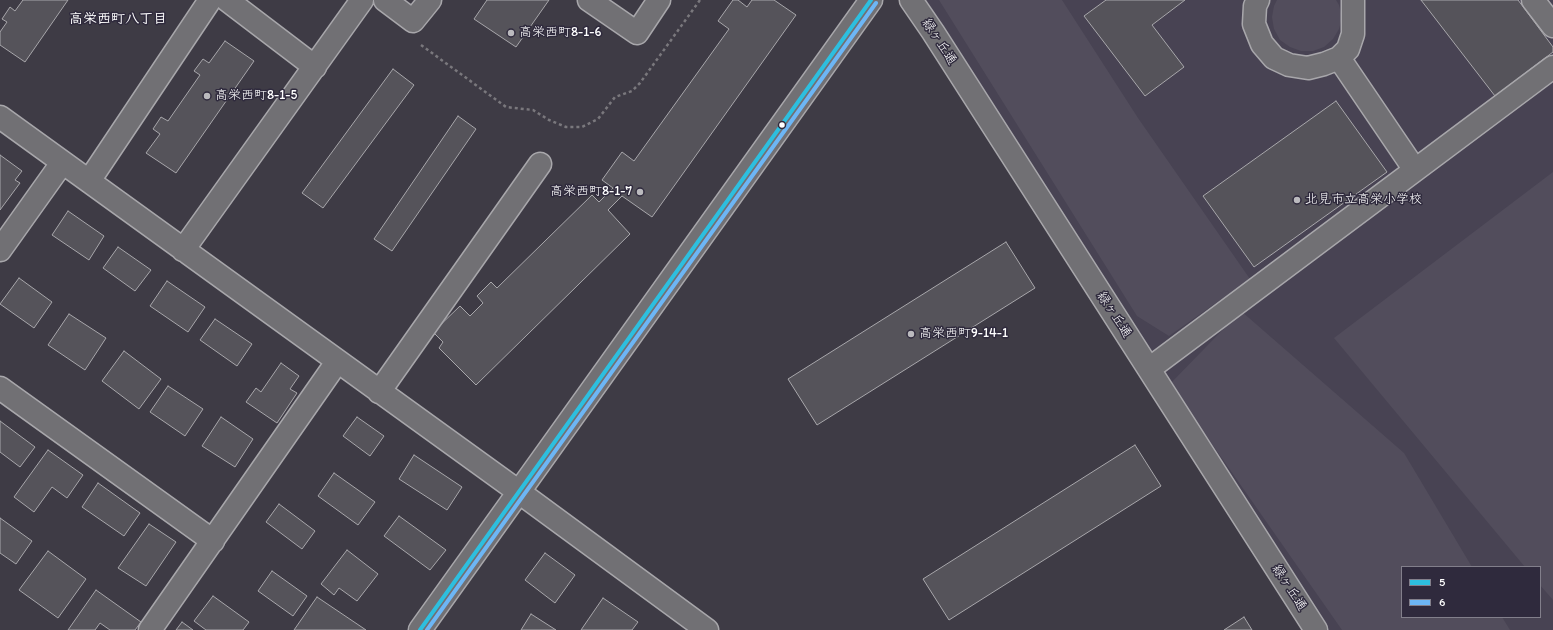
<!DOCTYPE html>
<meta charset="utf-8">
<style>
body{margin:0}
#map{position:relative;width:1553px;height:630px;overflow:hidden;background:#3e3b45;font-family:Itim,sans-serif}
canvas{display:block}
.legend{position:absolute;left:1401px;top:566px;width:140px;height:52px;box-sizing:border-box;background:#2f2a3d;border:1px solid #827f8b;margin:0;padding:5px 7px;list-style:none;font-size:12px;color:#fff}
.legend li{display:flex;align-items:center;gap:8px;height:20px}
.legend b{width:20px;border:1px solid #827f8b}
</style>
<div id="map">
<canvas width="1553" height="630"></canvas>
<ul class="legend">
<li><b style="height:5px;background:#2dbfdf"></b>5</li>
<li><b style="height:5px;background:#6db6f5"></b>6</li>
</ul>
</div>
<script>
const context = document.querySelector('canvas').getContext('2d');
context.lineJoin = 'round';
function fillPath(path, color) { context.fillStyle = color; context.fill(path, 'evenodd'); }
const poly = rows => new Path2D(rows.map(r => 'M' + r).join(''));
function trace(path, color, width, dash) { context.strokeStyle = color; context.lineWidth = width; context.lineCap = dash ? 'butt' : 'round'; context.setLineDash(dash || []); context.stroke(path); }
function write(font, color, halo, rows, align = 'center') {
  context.font = font + ' Itim,"Klee One",sans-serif'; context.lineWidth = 3; context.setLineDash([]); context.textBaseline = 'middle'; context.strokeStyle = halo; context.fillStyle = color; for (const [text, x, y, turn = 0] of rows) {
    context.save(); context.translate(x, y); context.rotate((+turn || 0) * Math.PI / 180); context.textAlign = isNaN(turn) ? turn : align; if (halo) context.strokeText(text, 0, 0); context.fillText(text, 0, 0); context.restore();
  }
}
fillPath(poly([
 [911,0,1553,0,1553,630,1316,630],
 [1402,567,1540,567,1540,617,1402,617]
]), '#484353');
fillPath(poly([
 [939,0,1062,0,1138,118,1250,279,1169,336,1137,316],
 [1277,0,1336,0,1339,5,1342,17,1339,29,1333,39,1324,47,1313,51,1301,51,1290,47,1280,40,1274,29,1272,17,1274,6],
 [1553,172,1553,600,1540,585,1540,567,1525,567,1334,338],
 [1241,311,1404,453,1472,567,1402,567,1402,617,1502,617,1510,630,1342,630,1170,384]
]), '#524d5c');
const building = poly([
 [23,0,68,0,25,62,0,45,0,32,7,22,2,19,10,7,15,11,23,0],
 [487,0,549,0,516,47,474,19,487,0],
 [733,0,738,0,747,7,752,0,774,0,796,15,652,217,622,196,608,210,630,234,476,385,439,348,443,342,433,332,460,306,470,316,483,303,477,296,491,282,497,288,592,195,599,202,613,188,602,180,622,152,634,161,729,29,718,21,733,0],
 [1106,0,1185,0,1152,25,1184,67,1145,96,1084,16,1106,0],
 [1421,0,1518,0,1553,47,1553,52,1495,96,1421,0],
 [225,41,254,61,176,173,146,153,160,134,153,129,161,117,168,121,200,75,194,71,203,59,209,63,225,41],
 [393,69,414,85,323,208,302,193,393,69],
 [1336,101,1387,172,1254,267,1203,196,1336,101],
 [458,116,476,129,392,251,374,239,458,116],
 [0,155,22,171,15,180,20,183,0,210,0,155],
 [68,211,104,236,89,260,52,235,68,211],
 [1006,242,1035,288,817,425,788,379,1006,242],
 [118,247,151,270,135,291,103,268,118,247],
 [19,278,52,302,34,328,0,304,19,278],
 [167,281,205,307,188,332,150,306,167,281],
 [69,314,106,338,85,370,48,345,69,314],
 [215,319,252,344,237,366,200,340,215,319],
 [124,351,161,379,139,409,102,381,124,351],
 [281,363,299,376,290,389,297,393,277,423,246,402,256,388,261,392,281,363],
 [168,386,203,409,185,436,150,412,168,386],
 [221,417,253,439,235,467,202,446,221,417],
 [357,417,384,436,370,456,343,436,357,417],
 [0,421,35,447,20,467,0,452,0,421],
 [1135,445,1161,486,949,620,923,579,1135,445],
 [48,450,83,475,67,498,52,487,34,512,14,497,48,450],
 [414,455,462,487,447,510,399,479,414,455],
 [334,473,375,502,358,525,318,496,334,473],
 [98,483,140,513,124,536,82,507,98,483],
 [279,504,315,531,302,549,266,522,279,504],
 [399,516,446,550,430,570,384,536,399,516],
 [0,518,32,541,16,564,0,553,0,518],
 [149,524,176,542,146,586,118,568,149,524],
 [347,550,378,574,357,601,339,588,334,595,321,584,347,550],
 [48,551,86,579,58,618,19,590,48,551],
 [545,553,575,575,555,603,525,580,545,553],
 [272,571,307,596,293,616,258,591,272,571],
 [96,590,141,622,135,630,110,630,100,623,95,630,68,630,96,590],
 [213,596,249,622,243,630,206,630,194,621,213,596],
 [317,597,366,630,294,630,317,597],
 [603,598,638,622,632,630,581,630,603,598],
 [531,614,556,630,521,630,531,614],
 [1244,617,1252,630,1224,630,1244,617],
 [182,622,193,630,176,630,182,622]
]);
fillPath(building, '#55535a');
trace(building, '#a8a7ab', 1);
const minor = poly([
 [227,0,315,67],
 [385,0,413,21,430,0],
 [589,0,637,33,659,0],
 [911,0,933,32,1316,630],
 [1258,0,1255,6,1254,24,1262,44,1274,58,1289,65,1308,68,1324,64,1339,58,1348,49,1353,34,1353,0],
 [1533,0,1553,26],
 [1339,58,1415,170],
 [0,117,519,492,707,630],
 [89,181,210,0],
 [0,250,62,163],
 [183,250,362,0],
 [1149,369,1553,67],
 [0,388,213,541],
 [379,392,540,164],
 [150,630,337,362],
 [420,630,871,0]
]);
trace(minor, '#a8a7ab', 25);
trace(poly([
 [421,45,506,107,533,110,549,120,566,127,582,127,598,119,615,97,632,91,640,83,700,0]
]), '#7a787d', 2.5, [3, 3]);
trace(minor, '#717074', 22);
trace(poly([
 [420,630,871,0]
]), '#2dbfdf', 4);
trace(poly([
 [427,630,876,3]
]), '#6db6f5', 4);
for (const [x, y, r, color] of [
 [511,33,4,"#bbbabe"],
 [207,96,4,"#bbbabe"],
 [782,125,3.5,"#fff"],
 [640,192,4,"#bbbabe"],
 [1297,200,4,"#bbbabe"],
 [911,334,4,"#bbbabe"]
]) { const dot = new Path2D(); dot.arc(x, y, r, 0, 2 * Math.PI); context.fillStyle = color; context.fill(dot); trace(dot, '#2f2a3d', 1.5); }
write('13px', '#fff', '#2f2a3d', [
 ["高栄西町8-1-6",519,33],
 ["高栄西町8-1-5",215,96],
 ["高栄西町8-1-7",632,192,"right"],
 ["北見市立高栄小学校",1305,200],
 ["高栄西町9-14-1",919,334]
], 'left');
write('13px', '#fff', '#2f2a3d', [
 ["緑ヶ丘通",939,42,57],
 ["緑ヶ丘通",1114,315,57],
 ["緑ヶ丘通",1289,588,57]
]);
write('bold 14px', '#fff', '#2f2a3d', [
 ["高栄西町八丁目",118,19]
]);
</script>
